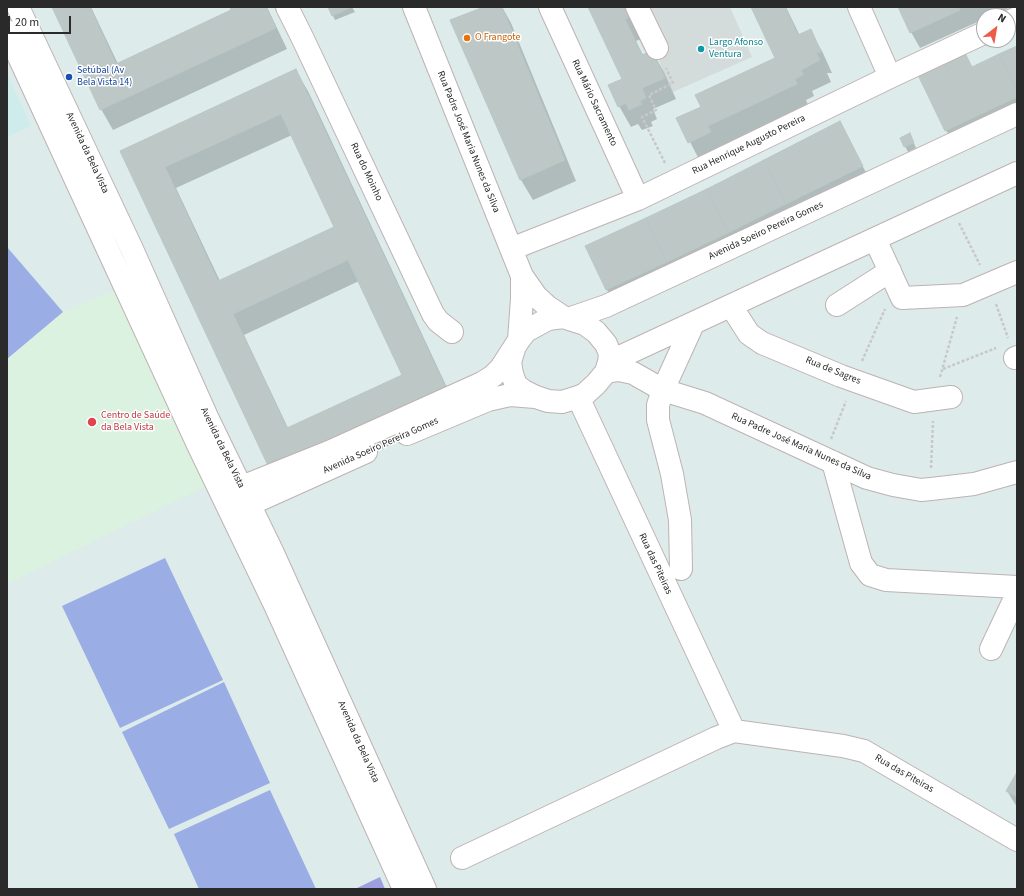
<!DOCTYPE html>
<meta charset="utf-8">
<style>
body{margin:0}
#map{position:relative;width:1024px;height:896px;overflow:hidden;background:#ddebea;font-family:"Source Sans 3",sans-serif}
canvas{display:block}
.frame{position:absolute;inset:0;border:8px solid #2a2a2a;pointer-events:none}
.north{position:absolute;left:976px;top:8px;width:40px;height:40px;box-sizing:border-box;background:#fff;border:1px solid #aaa;border-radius:50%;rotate:31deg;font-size:11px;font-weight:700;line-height:16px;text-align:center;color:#2a2a2a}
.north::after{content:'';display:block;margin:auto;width:14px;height:18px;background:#ee5c48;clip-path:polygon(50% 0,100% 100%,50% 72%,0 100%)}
.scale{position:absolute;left:8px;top:16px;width:63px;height:18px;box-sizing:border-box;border:2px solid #2a2a2a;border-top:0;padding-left:5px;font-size:12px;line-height:14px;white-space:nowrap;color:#2a2a2a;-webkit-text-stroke:3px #fff;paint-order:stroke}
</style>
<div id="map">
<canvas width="1024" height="896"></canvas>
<div class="frame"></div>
<div class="north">N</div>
<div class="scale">20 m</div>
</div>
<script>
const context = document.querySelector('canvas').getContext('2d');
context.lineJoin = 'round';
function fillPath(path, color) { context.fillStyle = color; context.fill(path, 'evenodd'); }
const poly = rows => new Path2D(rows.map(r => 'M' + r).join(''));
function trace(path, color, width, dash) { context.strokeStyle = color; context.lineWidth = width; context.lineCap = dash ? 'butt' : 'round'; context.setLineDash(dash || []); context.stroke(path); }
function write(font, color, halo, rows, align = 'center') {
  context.font = font + ' "Source Sans 3",sans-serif'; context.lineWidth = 3; context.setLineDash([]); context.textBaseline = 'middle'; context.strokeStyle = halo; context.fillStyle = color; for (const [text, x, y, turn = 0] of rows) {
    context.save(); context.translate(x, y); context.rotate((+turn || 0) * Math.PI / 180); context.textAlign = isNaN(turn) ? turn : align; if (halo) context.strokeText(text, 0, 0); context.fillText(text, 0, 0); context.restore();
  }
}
fillPath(poly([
 [7,73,31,126,7,137]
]), '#ceeceb');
fillPath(poly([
 [115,290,206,486,7,584,7,359,63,312]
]), '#dbf2e1');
fillPath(poly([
 [380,877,385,889,355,889]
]), '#9d9fde');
fillPath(poly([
 [7,247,63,312,7,359],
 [165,558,223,680,120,728,62,606],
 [224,682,270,783,169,829,122,732],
 [270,790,316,889,199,889,174,834]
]), '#9aaee5');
fillPath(poly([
 [631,7,730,7,752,57,673,92,653,47,644,51,631,22,637,19]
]), '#d4dcdb');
fillPath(poly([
 [53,7,91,7,118,64,233,11,231,7,267,7,287,49,113,130,101,109],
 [329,7,352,7,355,12,335,20],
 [487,7,502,7,511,23,576,181,533,200,521,180,452,20],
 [589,7,627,7,641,39,636,41,643,55,652,51,664,72,676,99,653,109,657,119,651,122,653,126,642,130,638,124,631,127,619,106,623,80],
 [753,7,786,7,800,36,810,31,822,51,832,73,827,73,831,82,812,91,814,96,806,100,808,105,719,147,722,153,701,163,678,119,702,108,777,58],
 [899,7,1011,7,991,16,984,16,984,19,920,48,911,32],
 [1017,47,1017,117,955,146,946,130,972,68],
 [296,71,308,91,459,413,285,494,122,152],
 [292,135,335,228,220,281,176,188],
 [359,281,403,375,288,428,244,335],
 [848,138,871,182,616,306,607,290,587,247],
 [901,138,912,139,916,148,908,152],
 [1017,774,1017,807,1007,791]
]), '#0003');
const building = poly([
 [52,7,90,7,116,64,231,10,230,7,266,7,276,28,100,110,52,7],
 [328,7,352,7,332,16,328,7],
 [484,7,502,7,565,160,520,180,450,20,484,7],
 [588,7,625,7,630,17,625,19,642,55,652,50,665,78,642,88,646,98,640,101,642,104,629,110,626,103,618,107,608,85,622,79,588,7],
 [751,7,785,7,798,35,811,29,821,52,816,52,820,60,801,70,803,75,795,79,797,84,708,126,711,132,688,143,676,118,701,107,695,95,775,58,751,7],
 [898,7,958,7,960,10,910,33,898,7],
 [1017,46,1017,92,999,54,1017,46],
 [965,53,972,67,999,54,1017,92,1017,97,945,131,918,75,965,53],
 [296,69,448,392,272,474,120,151,296,69],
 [281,114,334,227,218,281,165,167,281,114],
 [348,260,402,375,287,428,233,314,348,260],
 [840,121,863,166,786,204,764,160,840,121],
 [910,133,914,143,904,147,900,138,910,133],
 [764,160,786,204,728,233,707,189,764,160],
 [707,189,728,233,667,262,646,218,707,189],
 [646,218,667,262,606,290,585,246,646,218],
 [1017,772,1017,797,1006,791,1017,772]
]);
fillPath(building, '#bdc7c6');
trace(building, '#b7c7c6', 1);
const street = poly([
 [18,7,132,249,207,417,272,551,425,889],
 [287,7,302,37,433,314,438,321,452,332],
 [414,7,522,276,536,296,548,307,563,317],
 [550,7,638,199],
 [637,7,657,48],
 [859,7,890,77],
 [1008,22,1017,18],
 [7,31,198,445,274,603,404,889],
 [875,239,902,298,963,295,1017,272],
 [511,249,638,199,890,77,984,33],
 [837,305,890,271],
 [731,306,749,334,762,343,841,376,914,402,951,397],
 [571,318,606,306,1017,114],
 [519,340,522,299,522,276],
 [1015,358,1017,357],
 [609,362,1017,173],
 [606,372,619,370,633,373,663,390,705,403,867,478,893,485,921,490,931,489,974,484,1017,472],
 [578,397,734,731],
 [407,434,488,400,510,395,535,397],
 [833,462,861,563,870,575,886,580,1017,587],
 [227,493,329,452,482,383,493,376,501,368,519,340,526,331,548,319,563,317,585,324,596,332,606,344,610,354,609,362,606,372,596,384,585,394,578,397,562,402,548,401,536,397,524,391,516,385,512,374,510,362,514,349],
 [237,510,366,452],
 [681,569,680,520,672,474,658,420,658,405,663,390,693,324],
 [991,649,1017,594],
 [462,858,716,738,734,731,843,746,864,751,1017,840]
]);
trace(street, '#bdb3b1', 24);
trace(poly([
 [665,163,642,117,656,110,649,95,673,83,666,68],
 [959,223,980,265],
 [996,304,1008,338],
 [862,361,885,309],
 [943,369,996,348],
 [940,377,957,317],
 [831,439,846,401],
 [931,468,933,421]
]), '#c8c8c8', 2.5, [3, 2]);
trace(street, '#fff', 22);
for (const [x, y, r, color] of [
 [467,38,4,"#e8710a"],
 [701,49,4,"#0f9aa8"],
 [69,77,4,"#1a4fb4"],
 [92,422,5,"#e0444e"]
]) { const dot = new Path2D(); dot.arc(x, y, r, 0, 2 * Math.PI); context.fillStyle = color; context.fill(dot); trace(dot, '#fff', 1.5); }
write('10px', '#c56008', '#fff', [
 ["O Frangote",475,38]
], 'left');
write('10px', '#0d838f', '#fff', [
 ["Largo Afonso",709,43],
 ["Ventura",709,55]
], 'left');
write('10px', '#164399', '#fff', [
 ["Setúbal (Av",77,71],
 ["Bela Vista 14)",77,83]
], 'left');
write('10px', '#2a2a2a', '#fff', [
 ["Rua Mário Sacramento",594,103,65],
 ["Rua Padre José Maria Nunes da Silva",468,142,68],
 ["Rua Henrique Augusto Pereira",749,145,-26],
 ["Avenida da Bela Vista",87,153,65],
 ["Rua do Moinho",366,172,65],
 ["Avenida Soeiro Pereira Gomes",766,231,-25],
 ["Rua de Sagres",833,371,22],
 ["Avenida Soeiro Pereira Gomes",381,446,-24],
 ["Rua Padre José Maria Nunes da Silva",801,447,24],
 ["Avenida da Bela Vista",222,448,64],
 ["Rua das Piteiras",655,564,65],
 ["Avenida da Bela Vista",358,742,66],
 ["Rua das Piteiras",904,774,30]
]);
write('10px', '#be3a42', '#fff', [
 ["Centro de Saúde",101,416],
 ["da Bela Vista",101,428]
], 'left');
</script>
